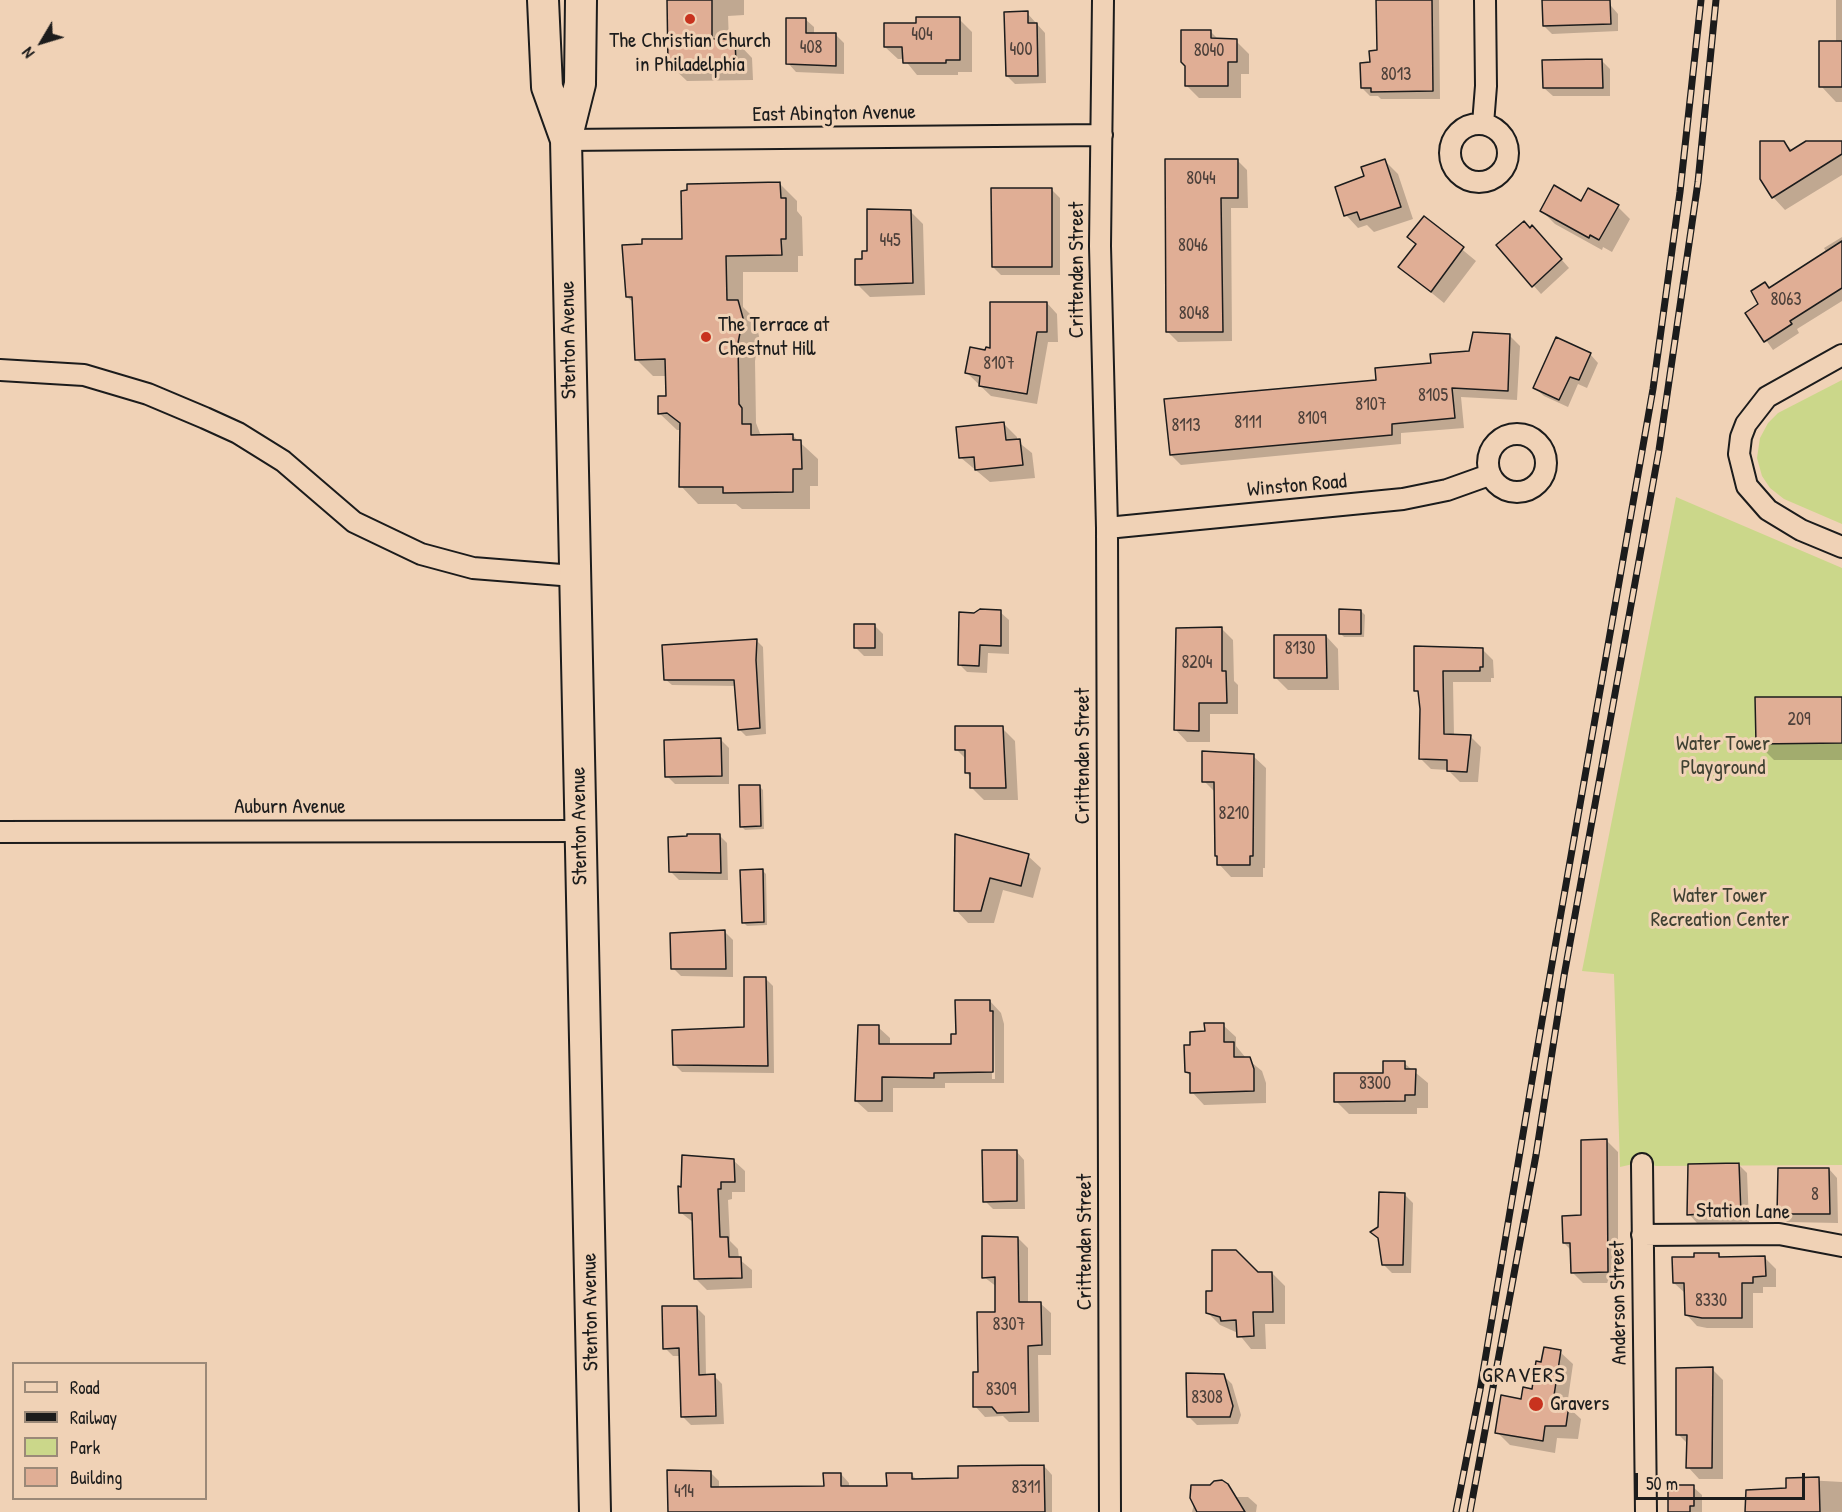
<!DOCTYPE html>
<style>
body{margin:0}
#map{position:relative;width:1842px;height:1512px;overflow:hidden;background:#f0d2b6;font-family:"Patrick Hand",sans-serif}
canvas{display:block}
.legend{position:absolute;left:12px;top:1362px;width:195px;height:138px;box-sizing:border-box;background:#f0d2b6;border:2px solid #9b8978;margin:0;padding:8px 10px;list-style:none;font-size:18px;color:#1c1c1c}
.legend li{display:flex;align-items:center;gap:12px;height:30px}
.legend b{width:30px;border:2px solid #9b8978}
.north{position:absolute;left:12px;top:12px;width:60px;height:60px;-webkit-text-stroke:4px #f0d2b6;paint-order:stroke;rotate:232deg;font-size:16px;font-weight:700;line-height:24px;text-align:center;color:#1c1c1c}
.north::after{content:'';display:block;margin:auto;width:21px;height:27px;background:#1c1c1c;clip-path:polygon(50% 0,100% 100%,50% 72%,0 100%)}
.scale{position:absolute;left:1635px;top:1473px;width:170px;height:27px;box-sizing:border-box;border:3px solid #1c1c1c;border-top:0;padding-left:8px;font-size:18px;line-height:21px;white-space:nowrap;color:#1c1c1c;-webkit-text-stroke:4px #f0d2b6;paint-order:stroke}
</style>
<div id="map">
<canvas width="1842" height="1512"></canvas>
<ul class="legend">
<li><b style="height:8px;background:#f0d2b6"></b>Road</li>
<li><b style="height:8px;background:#1c1c1c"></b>Railway</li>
<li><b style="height:16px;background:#cbd78a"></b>Park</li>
<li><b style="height:16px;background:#e0ae95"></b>Building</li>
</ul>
<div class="north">N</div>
<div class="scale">50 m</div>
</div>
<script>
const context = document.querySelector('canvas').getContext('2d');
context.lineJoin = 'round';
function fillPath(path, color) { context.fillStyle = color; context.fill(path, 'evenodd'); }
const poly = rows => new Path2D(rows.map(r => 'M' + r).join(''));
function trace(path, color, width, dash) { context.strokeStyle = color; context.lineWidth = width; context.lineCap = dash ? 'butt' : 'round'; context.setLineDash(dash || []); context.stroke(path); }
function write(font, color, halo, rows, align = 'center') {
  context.font = font + ' "Patrick Hand",sans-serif'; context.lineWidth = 6; context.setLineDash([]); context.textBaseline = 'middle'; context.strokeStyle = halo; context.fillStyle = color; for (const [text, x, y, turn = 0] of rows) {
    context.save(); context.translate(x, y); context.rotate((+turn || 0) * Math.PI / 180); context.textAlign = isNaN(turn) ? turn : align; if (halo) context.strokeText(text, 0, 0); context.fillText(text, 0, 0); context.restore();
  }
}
fillPath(poly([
 [1842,380,1842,524,1784,499,1770,488,1762,476,1757,458,1760,438,1768,423,1778,413],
 [1676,497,1842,568,1842,1165,1656,1166,1642,1162,1620,1167,1614,974,1582,971]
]), '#cbd78a');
fillPath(poly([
 [668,0,744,0,744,15,728,16,729,41,735,40,752,58,753,80,687,81,669,64],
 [1378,0,1439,0,1440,99,1381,99,1378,96,1370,96,1362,88,1378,51],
 [1544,0,1606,0,1618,14,1618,31,1552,34,1544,26],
 [1836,0,1842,0,1842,102,1836,102,1821,86,1836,42],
 [1027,13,1045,33,1046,83,1015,84,1007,76],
 [805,19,814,27,814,34,835,34,844,43,844,74,796,72,788,63],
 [959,19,972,32,972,72,958,72,958,75,917,75,904,59,898,59,885,47,918,24],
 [1211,32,1219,40,1236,41,1249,54,1249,74,1241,74,1241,98,1199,98,1186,85],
 [1602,61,1610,69,1610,96,1553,96,1544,88],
 [1784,142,1793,151,1842,142,1842,175,1785,210,1773,197],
 [1166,160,1237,160,1247,170,1248,208,1231,208,1232,341,1178,342,1168,332],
 [1385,161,1398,174,1413,219,1374,232,1367,225,1358,228,1346,215,1366,177],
 [780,184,797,201,797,211,802,217,803,256,798,256,798,272,743,272,743,307,755,319,759,336,755,361,756,423,761,436,792,435,818,459,818,486,810,486,810,509,742,509,736,504,698,504,681,486,682,430,677,430,659,413,667,397,667,376,653,376,636,359,634,303,627,297,684,241],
 [1051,189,1060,198,1060,275,1001,275,993,267],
 [1582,203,1618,207,1630,219,1612,252,1603,247,1602,250,1555,224,1542,211],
 [910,211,923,224,925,295,870,297,857,284,864,261],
 [1424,218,1476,261,1444,303,1400,267,1417,245],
 [1531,230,1540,235,1569,268,1541,294,1498,245],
 [1842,237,1842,301,1797,329,1799,333,1773,350,1747,313,1760,304,1765,284,1770,289,1827,253,1824,248],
 [1047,303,1057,314,1058,342,1048,342,1037,404,991,396,967,373,986,352],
 [1510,336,1520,346,1517,400,1461,397,1464,428,1401,433,1401,444,1181,465,1171,455,1470,352],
 [1590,354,1598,363,1587,388,1578,384,1568,407,1544,396,1535,388],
 [1004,424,1017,437,1017,441,1032,453,1035,478,990,482,960,457],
 [1361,611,1365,615,1364,637,1344,637,1340,633],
 [1000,612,1009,620,1009,654,988,653,987,673,967,672,959,664],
 [875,626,883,634,883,656,864,656,856,648],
 [1221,628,1233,640,1234,681,1238,685,1238,714,1210,714,1210,742,1187,742,1175,729],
 [1326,636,1338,649,1339,690,1288,690,1275,677],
 [757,641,763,647,766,734,746,736,739,729,736,686,672,685,665,679],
 [1415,648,1482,649,1493,660,1494,678,1491,678,1491,682,1453,682,1454,736,1470,736,1481,747,1478,782,1460,782,1448,770,1431,769,1420,758,1420,695,1416,690],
 [1842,698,1842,760,1774,760,1757,743],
 [1002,728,1015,741,1018,800,984,800,971,787,971,778,966,772,966,759,956,749],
 [721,740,729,748,729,784,675,784,667,776],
 [1253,756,1266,768,1265,868,1263,868,1263,877,1231,877,1219,864,1216,856,1216,793,1204,781],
 [759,786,763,790,764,829,745,830,741,826],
 [719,835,727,843,728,880,679,880,671,872],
 [956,836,1028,856,1041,868,1033,898,1003,890,994,923,968,923,956,910],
 [763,871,766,874,767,925,747,926,743,922],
 [725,932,733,940,733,977,681,976,673,968],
 [765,978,773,986,774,1073,682,1072,674,1064,746,1028],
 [990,1001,1001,1013,1004,1024,1004,1083,945,1083,945,1088,893,1088,893,1112,868,1112,856,1101,878,1027,890,1038,890,1046,952,1046,957,1035],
 [991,1011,994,1014,995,1079,992,1079],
 [1223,1025,1236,1037,1236,1046,1246,1058,1262,1071,1266,1083,1266,1103,1204,1105,1192,1092,1192,1077,1186,1072,1192,1047,1206,1033],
 [1404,1063,1428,1083,1428,1108,1417,1108,1417,1114,1349,1114,1336,1101],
 [1607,1141,1618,1152,1618,1283,1583,1283,1572,1272,1572,1251,1564,1243,1583,1216],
 [1016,1151,1024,1160,1025,1209,993,1209,985,1201],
 [733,1160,745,1171,745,1192,732,1192,732,1199,728,1200,730,1241,738,1249,739,1259,752,1270,752,1288,707,1290,696,1279,694,1223,680,1212],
 [1739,1165,1747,1173,1749,1222,1697,1223,1689,1214],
 [1829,1169,1837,1178,1838,1223,1787,1222,1778,1214],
 [1404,1194,1413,1203,1411,1273,1392,1273,1383,1264,1380,1240,1372,1233,1379,1228],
 [1018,1238,1028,1248,1028,1304,1040,1303,1051,1313,1051,1355,1038,1355,1039,1422,1009,1422,1003,1416,985,1417,975,1406,980,1374,997,1313,997,1287,984,1277],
 [1718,1254,1722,1258,1765,1258,1776,1269,1776,1287,1763,1287,1763,1293,1753,1293,1753,1328,1707,1328,1697,1326,1686,1314,1686,1294,1674,1283,1695,1259],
 [1257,1273,1272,1273,1285,1286,1285,1324,1265,1324,1266,1349,1251,1349,1238,1333,1220,1325,1207,1312,1214,1292],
 [696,1307,705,1316,706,1376,714,1376,722,1384,724,1424,691,1425,683,1417,681,1356,673,1356,665,1348],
 [1560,1352,1573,1364,1567,1406,1581,1419,1578,1439,1557,1438,1555,1453,1510,1445,1497,1432,1522,1400,1533,1390,1543,1363],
 [1712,1369,1723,1380,1723,1479,1699,1479,1688,1467,1688,1444,1678,1434],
 [1223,1375,1232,1384,1241,1415,1238,1424,1197,1425,1189,1417],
 [1044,1466,1052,1475,1052,1512,668,1512,668,1472,710,1472,719,1481,719,1488,825,1487,841,1474,849,1483,849,1487,888,1487,911,1474,918,1481,959,1480],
 [1788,1479,1842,1482,1842,1512,1747,1512,1788,1490],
 [1693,1487,1702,1495,1702,1512,1670,1512],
 [1236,1497,1248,1497,1257,1505,1256,1512,1192,1512,1194,1504]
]), '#0003');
const building = poly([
 [667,0,712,0,712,39,735,39,736,63,668,64,667,0],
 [1376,0,1432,0,1433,91,1371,92,1371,88,1361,88,1360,63,1370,62,1369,51,1377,50,1376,0],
 [1542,0,1610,0,1611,24,1543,26,1542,0],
 [1028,11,1028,23,1037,23,1038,76,1006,76,1004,12,1028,11],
 [916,17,960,17,960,60,946,60,946,63,903,63,902,47,884,47,884,23,916,23,916,17],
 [786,18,806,18,806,33,836,33,836,66,786,64,786,18],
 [1181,30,1211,30,1211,38,1237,39,1237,62,1228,62,1228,86,1185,86,1185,66,1181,62,1181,30],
 [1819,41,1842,41,1842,87,1819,87,1819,41],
 [1602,59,1603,88,1543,88,1542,60,1602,59],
 [1760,141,1784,141,1790,151,1806,141,1842,141,1842,154,1772,198,1760,179,1760,141],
 [1165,159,1238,159,1238,198,1221,198,1223,332,1166,332,1165,159],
 [1385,159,1401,207,1360,220,1357,212,1344,216,1335,187,1364,176,1361,167,1385,159],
 [780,182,781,198,786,198,786,239,781,239,782,255,726,256,727,300,738,300,743,318,738,343,739,404,742,408,742,424,751,424,751,435,793,434,793,440,801,440,802,469,793,469,793,492,723,493,723,487,679,487,680,423,667,413,658,414,658,396,666,396,665,359,635,360,632,297,626,297,622,245,642,244,642,239,682,239,681,191,687,190,687,184,780,182],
 [1554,185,1581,201,1588,188,1619,205,1599,240,1590,235,1589,238,1540,211,1554,185],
 [991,188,1052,188,1052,267,992,267,991,188],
 [867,209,911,210,913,283,855,285,855,259,862,259,862,251,867,251,867,209],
 [1424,216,1464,247,1431,292,1398,267,1416,244,1407,237,1424,216],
 [1524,221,1530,228,1532,225,1562,259,1532,287,1496,245,1524,221],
 [1842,241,1842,288,1790,321,1792,324,1764,342,1745,313,1758,304,1751,291,1765,282,1769,288,1842,241],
 [990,302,1047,302,1047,332,1037,332,1027,394,979,386,980,376,965,373,970,347,985,350,986,347,990,348,990,302],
 [1473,332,1510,334,1508,391,1452,388,1455,418,1392,424,1392,435,1170,455,1164,399,1376,380,1375,368,1431,363,1430,354,1469,351,1473,332],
 [1556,337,1591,353,1579,380,1570,377,1559,400,1533,388,1556,337],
 [1004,422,1006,440,1020,439,1023,465,975,470,974,457,959,458,956,427,1004,422],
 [980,609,1001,610,1001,646,980,645,979,666,958,665,959,612,974,613,980,609],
 [1339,609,1361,610,1361,634,1339,634,1339,609],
 [854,624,875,624,875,648,854,648,854,624],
 [1222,627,1222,671,1226,671,1227,703,1199,703,1199,731,1174,730,1176,628,1222,627],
 [1274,635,1326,635,1327,678,1274,678,1274,635],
 [757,639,756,660,760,728,738,730,734,680,664,680,662,645,757,639],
 [1414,646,1483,648,1483,667,1480,667,1480,671,1443,671,1444,734,1471,735,1467,772,1447,771,1447,760,1419,759,1420,709,1418,691,1414,691,1414,646],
 [1755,697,1842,697,1842,743,1756,744,1755,697],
 [955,726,1003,726,1006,788,970,788,970,773,965,773,965,750,955,750,955,726],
 [721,738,722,776,665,777,664,740,721,738],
 [1202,751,1254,754,1253,856,1250,856,1250,865,1217,865,1217,856,1215,856,1214,782,1202,782,1202,751],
 [739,785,760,785,761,826,740,827,739,785],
 [687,834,720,834,721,873,669,872,668,837,687,836,687,834],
 [955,834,1029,854,1021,886,990,878,981,911,954,911,955,834],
 [763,869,764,922,742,923,740,870,763,869],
 [725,930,726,969,671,969,670,933,725,930],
 [744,977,766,977,768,1066,673,1065,672,1030,744,1027,744,977],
 [955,1000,990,1000,990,1011,993,1011,993,1072,934,1073,934,1078,882,1077,882,1101,855,1101,858,1025,879,1025,879,1044,951,1044,951,1034,956,1034,955,1000],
 [1204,1023,1224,1023,1224,1042,1234,1042,1234,1057,1250,1057,1254,1069,1254,1091,1190,1093,1190,1073,1185,1072,1184,1045,1190,1045,1190,1032,1205,1031,1204,1023],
 [1383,1061,1405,1061,1405,1069,1416,1069,1415,1095,1405,1095,1405,1101,1334,1102,1334,1073,1383,1073,1383,1061],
 [1607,1139,1608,1272,1571,1273,1570,1243,1563,1243,1562,1216,1581,1215,1581,1140,1607,1139],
 [982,1150,1017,1150,1017,1201,983,1202,982,1150],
 [682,1155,734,1159,735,1182,721,1182,721,1189,718,1189,720,1237,728,1237,729,1257,741,1257,742,1278,694,1279,692,1213,679,1213,678,1186,681,1187,682,1155],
 [1739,1163,1741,1214,1700,1217,1700,1214,1687,1215,1688,1164,1739,1163],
 [1778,1168,1829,1168,1830,1214,1777,1214,1778,1168],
 [1379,1192,1405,1193,1403,1265,1382,1265,1378,1238,1370,1232,1378,1227,1379,1192],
 [982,1236,1018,1237,1019,1302,1041,1302,1042,1345,1028,1346,1029,1412,997,1413,992,1407,973,1407,973,1372,978,1372,977,1312,995,1312,995,1277,982,1278,982,1236],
 [1212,1250,1236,1250,1258,1272,1272,1272,1273,1312,1253,1312,1254,1336,1237,1337,1236,1320,1221,1321,1220,1317,1206,1313,1206,1291,1212,1291,1212,1250],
 [1694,1253,1719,1253,1719,1257,1765,1256,1766,1276,1753,1277,1753,1283,1742,1283,1742,1318,1702,1318,1685,1315,1684,1283,1673,1283,1672,1257,1694,1257,1694,1253],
 [662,1306,697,1306,699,1375,715,1374,716,1416,681,1417,679,1348,663,1349,662,1306],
 [1544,1347,1561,1350,1553,1402,1569,1405,1566,1426,1545,1426,1543,1441,1495,1433,1501,1395,1521,1399,1523,1387,1532,1389,1536,1361,1541,1362,1544,1347],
 [1713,1367,1712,1468,1686,1468,1687,1435,1676,1435,1676,1368,1713,1367],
 [1186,1373,1224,1374,1233,1406,1230,1417,1187,1417,1186,1373],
 [1044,1465,1045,1512,668,1512,667,1470,711,1471,711,1487,824,1486,823,1473,841,1473,841,1486,887,1486,886,1473,912,1473,912,1479,958,1478,958,1466,1044,1465],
 [1819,1477,1820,1512,1745,1512,1746,1490,1786,1488,1786,1478,1819,1477],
 [1222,1480,1228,1484,1245,1512,1197,1512,1190,1498,1191,1485,1210,1485,1214,1481,1222,1480],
 [1668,1485,1694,1485,1694,1506,1690,1506,1690,1512,1668,1512,1668,1485]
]);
fillPath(building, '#e0ae95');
trace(building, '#1c1c1c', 1.5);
const street = poly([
 [1103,0,1100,246,1107,528,1110,1512],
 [1483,124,1486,86,1485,0],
 '1450 153a29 29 0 1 1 58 0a29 29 0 1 1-58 0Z',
 [566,140,1102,135],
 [1842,355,1767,397,1746,424,1741,437,1739,454,1747,486,1768,510,1801,530,1842,547],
 [0,370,84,375,148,394,205,418,238,433,283,461,354,522,421,554,473,568,574,576],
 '1488 463a29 29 0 1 1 58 0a29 29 0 1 1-58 0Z',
 [1107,528,1403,499,1447,490,1489,475],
 [0,832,580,831],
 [1642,1164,1646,1512],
 [1642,1235,1779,1234,1842,1246]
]);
const primary = poly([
 [543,0,547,87,566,140],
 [581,0,580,84,566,140,595,1512]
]);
trace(street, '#1c1c1c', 24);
trace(primary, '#1c1c1c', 34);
trace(street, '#f0d2b6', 20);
trace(primary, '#f0d2b6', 30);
const rail = poly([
 [1456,1512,1480,1390,1542,1021,1653,389,1680,192,1701,0],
 [1470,1512,1536,1155,1564,976,1659,450,1698,182,1716,0]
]);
trace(rail, '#1c1c1c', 7);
trace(rail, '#f0d2b6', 4.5, [14]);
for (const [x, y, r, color] of [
 [690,19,6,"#c8321e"],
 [706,337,6,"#c8321e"],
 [1536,1404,8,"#c8321e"]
]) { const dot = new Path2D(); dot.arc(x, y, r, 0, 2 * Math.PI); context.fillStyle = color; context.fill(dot); trace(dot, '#f0d2b6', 2); }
write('18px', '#4d403a', null, [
 ["404",922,35],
 ["408",811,48],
 ["400",1021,50],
 ["8040",1209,51],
 ["8013",1396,75],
 ["8044",1201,179],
 ["445",890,241],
 ["8046",1193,246],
 ["8063",1786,300],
 ["8048",1194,314],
 ["8107",999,364],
 ["8105",1433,396],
 ["8107",1371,405],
 ["8109",1312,419],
 ["8111",1248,423],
 ["8113",1186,426],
 ["8130",1300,649],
 ["8204",1197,663],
 ["209",1799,720],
 ["8210",1234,814],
 ["8300",1375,1084],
 ["8",1815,1195],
 ["8330",1711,1301],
 ["8307",1009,1325],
 ["8309",1001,1390],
 ["8308",1207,1398],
 ["8311",1026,1488],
 ["414",684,1492]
]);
write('21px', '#1c1c1c', '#f0d2b6', [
 ["The Christian Church",690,41,"center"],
 ["in Philadelphia",690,65,"center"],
 ["The Terrace at",718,325],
 ["Chestnut Hill",718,349],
 ["Gravers",1550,1404]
], 'left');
write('21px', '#1c1c1c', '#f0d2b6', [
 ["East Abington Avenue",834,114,-1],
 ["Crittenden Street",1077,270,-90],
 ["Stenton Avenue",569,340,-91],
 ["Winston Road",1297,486,-5],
 ["Crittenden Street",1083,756,-90],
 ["Auburn Avenue",290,807],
 ["Stenton Avenue",580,826,-91],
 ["Station Lane",1743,1212,1],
 ["Crittenden Street",1085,1242,-90],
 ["Anderson Street",1619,1303,-91],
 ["Stenton Avenue",591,1312,-91]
]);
write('21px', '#3f4132', '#f0d2b6', [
 ["Water Tower",1723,744],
 ["Playground",1723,768],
 ["Water Tower",1720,896],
 ["Recreation Center",1720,920]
]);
context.letterSpacing = '1.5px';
write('22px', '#1c1c1c', '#f0d2b6', [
 ["GRAVERS",1524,1376]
]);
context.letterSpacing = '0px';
</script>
